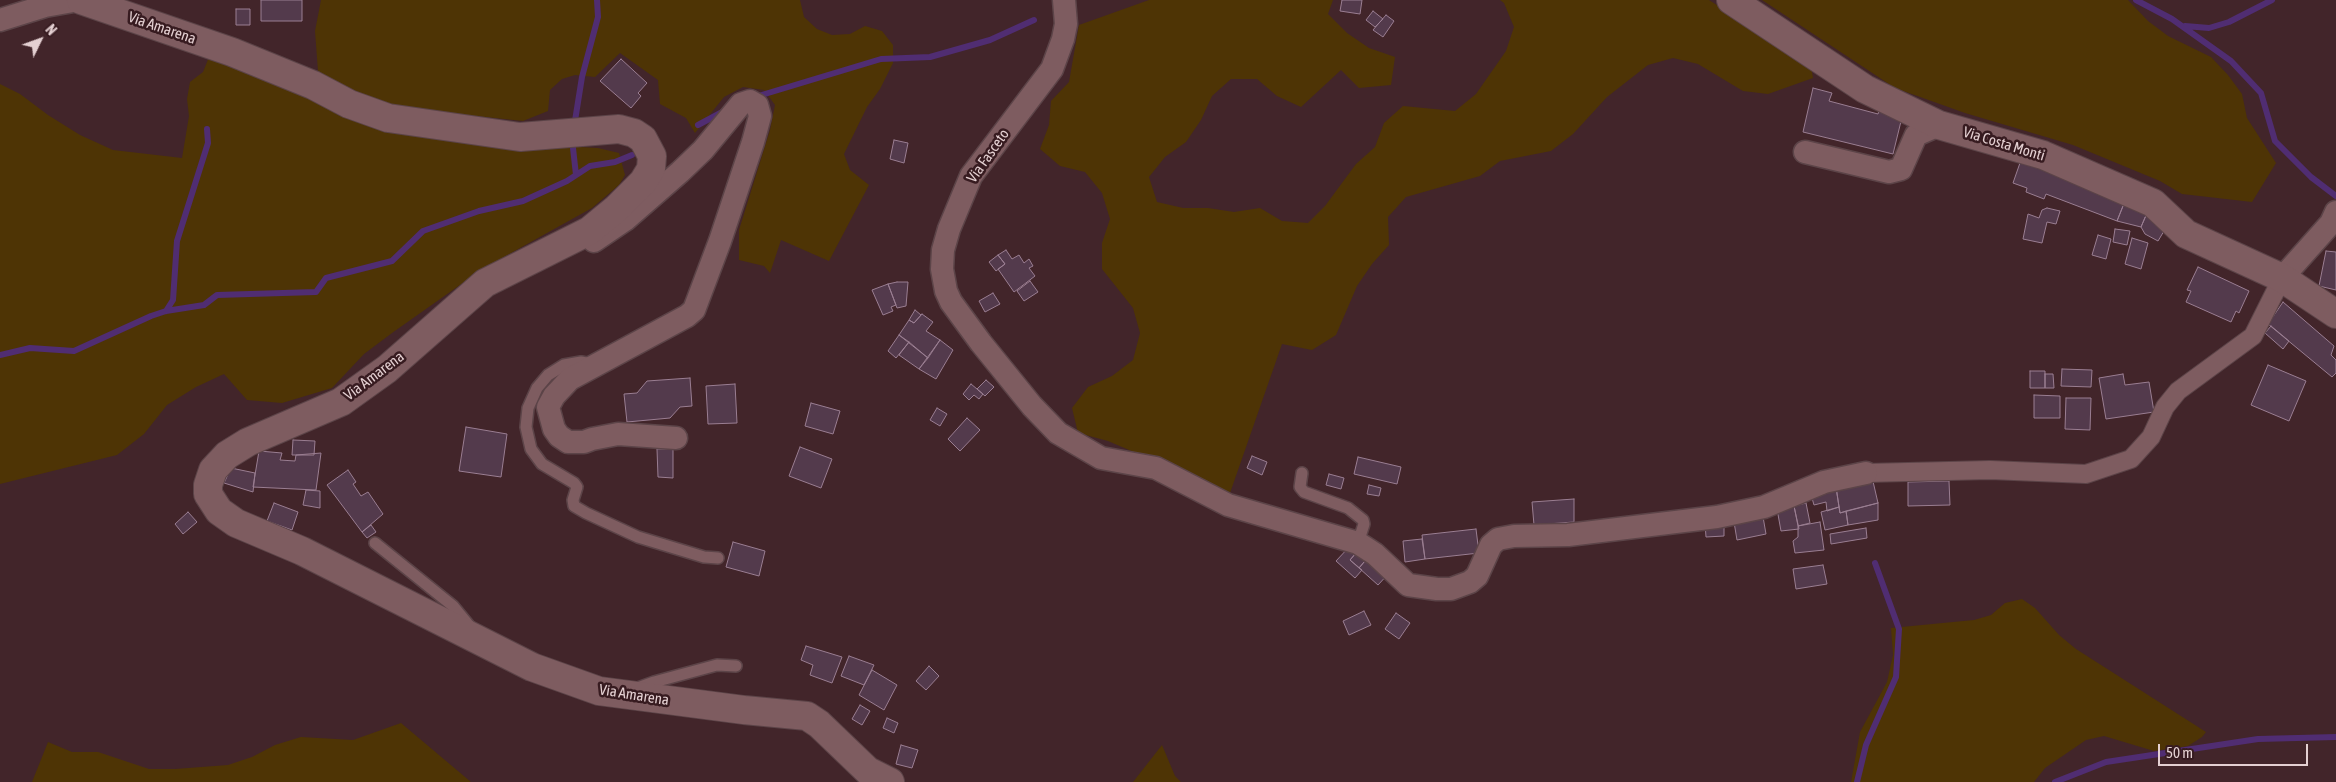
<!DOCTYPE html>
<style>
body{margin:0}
#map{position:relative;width:2336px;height:782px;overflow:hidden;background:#42252a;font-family:"Asap Condensed",sans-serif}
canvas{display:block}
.north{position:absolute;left:15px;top:15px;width:50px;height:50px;-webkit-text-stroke:4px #371b20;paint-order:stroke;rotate:48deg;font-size:14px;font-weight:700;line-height:20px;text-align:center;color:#e4d0d2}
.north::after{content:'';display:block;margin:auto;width:18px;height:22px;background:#e4d0d2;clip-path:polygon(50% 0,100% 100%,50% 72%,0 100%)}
.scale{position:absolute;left:2158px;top:744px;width:150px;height:22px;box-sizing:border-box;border:2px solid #e4d0d2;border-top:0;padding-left:6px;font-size:15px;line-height:18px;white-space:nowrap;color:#e4d0d2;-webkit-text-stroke:4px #371b20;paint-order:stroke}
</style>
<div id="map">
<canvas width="2336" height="782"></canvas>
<div class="north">N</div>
<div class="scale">50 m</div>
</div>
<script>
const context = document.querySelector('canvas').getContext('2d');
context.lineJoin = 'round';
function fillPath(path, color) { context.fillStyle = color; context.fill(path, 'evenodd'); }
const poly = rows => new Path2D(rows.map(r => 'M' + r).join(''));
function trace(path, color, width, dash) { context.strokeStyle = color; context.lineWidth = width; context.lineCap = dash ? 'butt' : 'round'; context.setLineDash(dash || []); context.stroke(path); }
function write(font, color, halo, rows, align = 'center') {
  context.font = font + ' "Asap Condensed",sans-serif'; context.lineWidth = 5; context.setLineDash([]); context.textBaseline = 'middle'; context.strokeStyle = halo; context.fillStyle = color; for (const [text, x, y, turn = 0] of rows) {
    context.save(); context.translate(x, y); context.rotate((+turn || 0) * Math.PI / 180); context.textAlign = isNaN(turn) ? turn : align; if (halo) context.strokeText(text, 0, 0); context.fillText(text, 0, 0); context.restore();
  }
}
fillPath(poly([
 [321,0,800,0,804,17,817,29,832,35,850,34,865,26,882,31,893,45,893,63,880,89,867,107,844,154,850,170,869,185,829,261,781,240,770,273,764,266,739,260,739,230,770,130,775,105,764,90,743,87,724,97,695,133,686,118,660,104,658,80,620,53,595,77,575,75,562,79,550,90,548,111,523,121,410,109,363,98,328,83,318,71,315,31],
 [1149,0,1333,0,1328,14,1347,33,1369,48,1395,57,1391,85,1359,88,1341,70,1301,107,1277,96,1257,79,1231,79,1212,96,1201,120,1186,142,1165,157,1149,177,1157,202,1183,208,1208,208,1234,212,1260,208,1282,221,1308,223,1325,206,1356,164,1375,147,1384,123,1403,106,1455,111,1476,94,1506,51,1514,27,1504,3,1500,0,1709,0,1811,66,1813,78,1768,94,1743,91,1698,64,1673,58,1648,65,1607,97,1573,134,1551,151,1500,161,1480,176,1406,197,1388,217,1389,245,1372,264,1357,286,1336,335,1312,350,1282,344,1230,493,1108,441,1078,433,1072,408,1088,387,1112,376,1133,360,1140,333,1133,308,1102,269,1102,243,1110,219,1102,193,1085,172,1060,166,1040,149,1049,125,1051,101,1069,82,1079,25],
 [1762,0,2128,0,2148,21,2168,36,2211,57,2228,75,2242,94,2247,118,2276,163,2252,202,2182,194,2160,181,2073,145,1965,113,1895,88],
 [209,57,251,75,308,92,338,115,389,132,489,142,598,148,619,153,625,175,619,185,592,208,484,268,392,333,364,354,332,388,282,403,247,400,224,374,196,387,167,405,144,434,117,455,0,484,0,84,20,94,48,115,80,135,113,150,182,158,189,116,187,99,190,82,203,72],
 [2022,599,2035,608,2059,635,2076,649,2206,732,2202,737,2188,746,2154,751,2104,736,2086,740,2045,768,2034,782,1851,782,1860,732,1887,682,1893,655,1891,628,1974,620,1991,615,2005,603],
 [401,723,471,782,32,782,48,742,72,752,98,752,149,769,175,769,228,765,252,757,275,745,301,737,353,740],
 [1162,745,1175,776,1181,782,1133,782]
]), '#4e3405');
trace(poly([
 [2136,0,2172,19,2231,61,2261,93,2275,141,2311,177,2336,196],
 [2185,26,2209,28,2229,22,2272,0],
 [755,97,881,59,930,57,990,40,1034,20],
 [698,125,726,110],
 [574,127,582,77,598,17,597,0],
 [572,139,576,175],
 [166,311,173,300,177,241,208,143,207,129],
 [0,355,30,348,74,351,151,316,166,311,204,305,217,295,316,292,326,278,392,261,423,231,479,211,523,201,567,181,590,166,615,162,632,155],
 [1857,782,1866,745,1896,677,1899,629,1875,563],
 [2055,782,2106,762,2258,739,2336,737]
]), '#502d72', 6);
const building = poly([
 [261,0,302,0,302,21,261,21,261,0],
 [1342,0,1362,0,1360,14,1340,11,1342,0],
 [236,9,250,9,250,25,236,25,236,9],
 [1373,11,1383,19,1375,27,1366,20,1373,11],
 [1386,15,1394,21,1383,37,1373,30,1386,15],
 [621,59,647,83,638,93,641,96,631,108,600,81,621,59],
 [1813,88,1832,93,1829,101,1878,114,1881,104,1903,113,1893,154,1803,132,1813,88],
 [894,140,908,143,904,163,890,159,894,140],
 [2021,160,2125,201,2117,221,2046,194,2044,199,2026,192,2027,188,2013,183,2021,160],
 [2125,201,2147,213,2141,227,2117,221,2125,201],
 [2047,208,2060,211,2056,224,2047,222,2042,243,2023,239,2028,214,2039,218,2042,210,2047,208],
 [2147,213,2167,226,2158,241,2145,234,2141,227,2147,213],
 [2115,229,2130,231,2127,245,2113,242,2115,229],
 [2098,235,2111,239,2106,259,2092,255,2098,235],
 [2132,238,2148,243,2141,269,2125,264,2132,238],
 [1006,250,1012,259,1019,255,1024,263,1029,259,1033,266,1029,268,1035,276,1014,292,998,269,1005,264,998,255,1006,250],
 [2326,251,2336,252,2336,290,2319,286,2326,251],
 [998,255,1005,264,996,271,989,262,998,255],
 [2198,267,2249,291,2239,313,2236,311,2231,322,2186,302,2191,291,2187,290,2198,267],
 [1030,281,1038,292,1024,301,1017,291,1030,281],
 [897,282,908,282,906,306,897,308,888,284,897,282],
 [888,284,896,305,891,307,893,311,883,315,872,290,888,284],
 [993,293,1000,304,985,312,979,301,993,293],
 [2283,302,2334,346,2331,355,2336,360,2336,373,2332,377,2268,324,2283,302],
 [915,310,921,315,914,323,909,320,915,310],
 [922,314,933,322,926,331,940,340,928,358,899,335,909,320,914,323,922,314],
 [2271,326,2289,341,2283,349,2265,333,2271,326],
 [899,335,909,342,896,358,888,351,899,335],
 [940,340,953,350,936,379,919,369,940,340],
 [909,342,928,358,919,369,899,355,909,342],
 [2268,365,2306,381,2289,421,2251,405,2268,365],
 [2062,369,2092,370,2091,387,2061,386,2062,369],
 [2030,371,2045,371,2045,388,2030,388,2030,371],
 [2045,374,2053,374,2054,388,2045,388,2045,374],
 [2123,374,2125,385,2149,382,2154,412,2106,419,2099,378,2123,374],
 [690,378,692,406,680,407,670,418,627,422,624,394,637,393,647,381,690,378],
 [986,380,994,387,985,396,977,389,986,380],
 [735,384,737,423,708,424,706,386,735,384],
 [971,384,983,394,979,399,974,395,969,400,963,394,971,384],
 [2034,395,2060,396,2060,418,2034,418,2034,395],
 [2066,398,2091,398,2090,430,2065,429,2066,398],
 [811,403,840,411,833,434,805,426,811,403],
 [937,408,947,414,940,426,930,420,937,408],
 [967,418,980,430,960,451,948,439,967,418],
 [466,427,507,434,501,477,459,471,466,427],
 [293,440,315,441,314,455,292,455,293,440],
 [800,447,832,459,821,488,789,476,800,447],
 [657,449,673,449,673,478,658,477,657,449],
 [259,451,282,453,280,460,295,461,296,455,321,453,316,490,253,487,259,451],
 [1252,456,1267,462,1262,475,1247,468,1252,456],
 [1358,457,1401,467,1397,484,1354,474,1358,457],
 [231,468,255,473,253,492,224,483,231,468],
 [348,470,356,482,353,484,361,496,368,492,383,514,362,532,327,485,348,470],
 [1329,474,1344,478,1341,489,1326,485,1329,474],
 [1872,477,1878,503,1840,513,1836,487,1872,477],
 [1949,481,1950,505,1908,506,1908,482,1949,481],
 [1369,485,1381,488,1379,496,1367,494,1369,485],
 [1836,487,1839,507,1827,511,1826,502,1814,505,1810,491,1836,487],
 [306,490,320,491,320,508,303,505,306,490],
 [1574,499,1574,522,1534,525,1532,502,1574,499],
 [274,503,298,512,292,530,267,521,274,503],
 [1806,503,1810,523,1798,526,1794,506,1806,503],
 [1878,503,1878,520,1848,525,1846,511,1878,503],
 [1794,506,1799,529,1781,531,1777,509,1794,506],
 [1839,507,1840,513,1846,511,1848,525,1825,530,1821,512,1839,507],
 [1762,511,1766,534,1737,540,1733,516,1762,511],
 [188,512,197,522,183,534,175,524,188,512],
 [1724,521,1724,536,1706,537,1705,523,1724,521],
 [1820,522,1824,550,1795,553,1793,541,1798,537,1798,526,1820,522],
 [371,525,376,532,367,538,362,532,371,525],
 [1866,528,1867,538,1831,544,1830,534,1866,528],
 [1476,529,1479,553,1425,559,1422,535,1476,529],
 [1422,539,1425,559,1405,562,1403,541,1422,539],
 [733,542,765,551,759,576,726,567,733,542],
 [1350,546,1357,552,1350,560,1362,570,1355,578,1336,561,1350,546],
 [1361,547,1370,555,1359,568,1350,560,1361,547],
 [1370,555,1390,572,1378,585,1359,568,1370,555],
 [1823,565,1827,584,1796,589,1793,569,1823,565],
 [1364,611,1371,625,1349,635,1343,621,1364,611],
 [1396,613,1410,623,1399,639,1385,629,1396,613],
 [806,646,842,657,832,683,810,675,813,665,801,660,806,646],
 [849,656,874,665,864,685,841,676,849,656],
 [929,666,939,676,926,690,916,681,929,666],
 [872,670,897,685,884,710,859,695,872,670],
 [860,705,870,711,862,725,852,719,860,705],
 [887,718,898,723,894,733,883,728,887,718],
 [901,745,918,750,912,768,896,764,901,745]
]);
fillPath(building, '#533a4c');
trace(building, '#9a7e92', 1);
const service = poly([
 [592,364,581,362,564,365,548,375,537,388,528,408,526,427,531,449,542,464,574,483,577,487,573,500,574,506,586,513,638,537,704,557,718,558],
 [1302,473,1300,487,1304,492,1348,508,1363,520,1364,524,1358,543],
 [375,543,453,606,471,628],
 [635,689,654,682,717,665,736,666]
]);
const pedestrian = poly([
 [1866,473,1990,470,2086,474,2131,459,2151,437,2165,407,2178,391,2253,336,2282,278]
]);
const minor = poly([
 [1064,0,1066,24,1063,39,1052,69,971,176,949,229,943,250,942,269,946,291,951,302,981,343,1032,406,1058,433,1101,458,1156,468,1228,505,1358,543,1375,554,1408,585,1437,589,1451,589,1470,582,1477,576,1491,545,1498,539,1514,536,1568,535,1717,517,1764,507,1824,482,1866,473],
 [0,20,45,6,79,0],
 [1805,152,1889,172,1901,169,1916,135,1939,125],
 [594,241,625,220,680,172,703,150,741,104,750,101,757,105,760,116,753,142,720,241,694,310,687,316,570,379,554,396,548,407,554,429,559,436,568,442,584,442,592,439,618,434,676,438],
 [2282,278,2331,223,2336,212]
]);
const tertiary = poly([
 [81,0,232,52,313,85,349,104,388,118,520,137,619,129,634,133,643,139,652,156,651,169,643,182,617,208,589,231,485,283,387,369,341,402,248,442,227,455,213,470,208,485,208,494,219,511,236,523,302,551,532,667,599,691,744,710,807,716,819,724,868,771,890,782],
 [1731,0,1865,89,1939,125,2043,155,2153,203,2186,234,2282,278,2336,314]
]);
trace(service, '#5c4448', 14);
trace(pedestrian, '#5c4448', 20);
trace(minor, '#5c4448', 25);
trace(tertiary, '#5c4448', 30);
trace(service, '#7e5c60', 11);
trace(pedestrian, '#7e5c60', 18);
trace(minor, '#7e5c60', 22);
trace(tertiary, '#7e5c60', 28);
write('15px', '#e4d0d2', '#371b20', [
 ["Via Amarena",162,28,19],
 ["Via Costa Monti",2004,144,17],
 ["Via Fasceto",988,156,-55],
 ["Via Amarena",374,376,-37],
 ["Via Amarena",634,695,9]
]);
</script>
